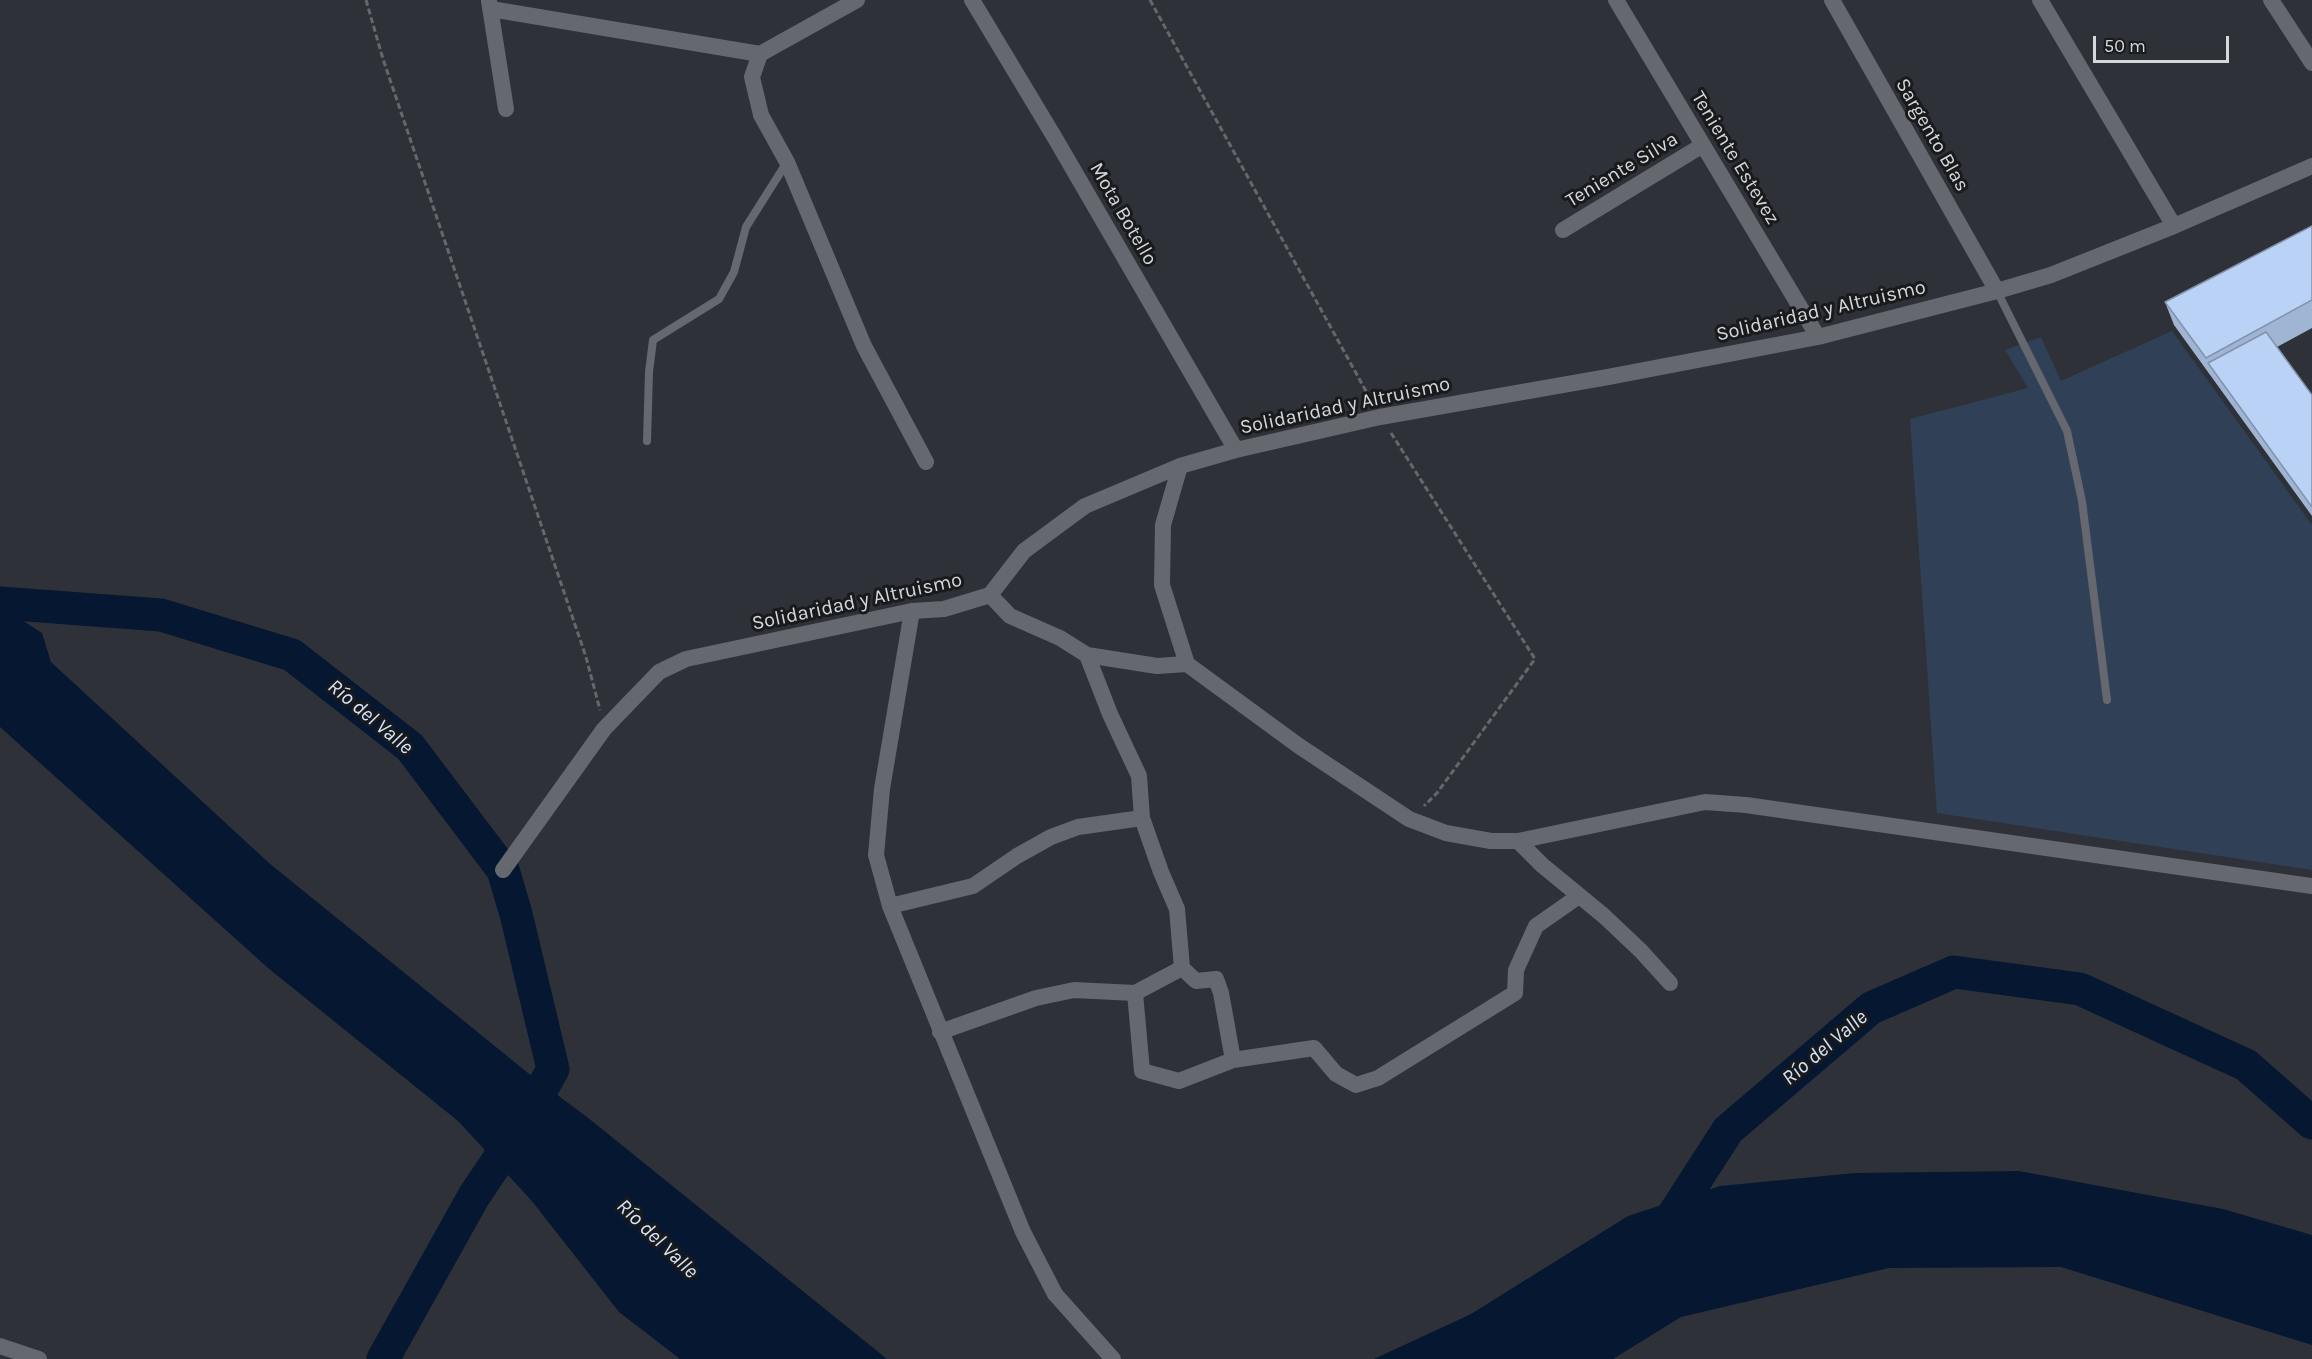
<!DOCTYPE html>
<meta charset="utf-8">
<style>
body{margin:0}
#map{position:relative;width:2312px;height:1359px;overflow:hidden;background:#2e3238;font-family:Karla,sans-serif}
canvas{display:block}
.scale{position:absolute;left:2093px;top:36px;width:136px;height:27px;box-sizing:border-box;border:3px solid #d5d8db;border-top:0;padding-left:8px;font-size:18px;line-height:21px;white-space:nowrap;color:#d5d8db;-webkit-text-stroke:4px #181a1c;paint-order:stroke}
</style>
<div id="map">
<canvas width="2312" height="1359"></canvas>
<div class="scale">50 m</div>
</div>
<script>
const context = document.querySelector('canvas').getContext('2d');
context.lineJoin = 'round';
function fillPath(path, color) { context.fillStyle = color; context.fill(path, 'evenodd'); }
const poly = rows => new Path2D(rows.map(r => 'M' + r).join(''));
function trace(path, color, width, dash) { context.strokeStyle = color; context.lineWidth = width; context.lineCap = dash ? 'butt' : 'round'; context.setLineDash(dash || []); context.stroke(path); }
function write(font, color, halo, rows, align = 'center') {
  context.font = font + ' Karla,sans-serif'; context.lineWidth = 6; context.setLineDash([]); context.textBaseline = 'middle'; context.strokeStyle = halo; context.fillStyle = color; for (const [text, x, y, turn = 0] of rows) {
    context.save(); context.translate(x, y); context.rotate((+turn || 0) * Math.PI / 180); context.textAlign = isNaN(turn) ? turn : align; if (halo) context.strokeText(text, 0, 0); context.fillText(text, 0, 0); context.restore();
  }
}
fillPath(poly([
 [2172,331,2312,525,2312,870,1937,813,1910,419,2028,388,2005,350,2041,337,2061,381]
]), '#304057');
fillPath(poly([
 [0,606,42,633,51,662,269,863,528,1073,587,1117,887,1359,680,1359,619,1312,531,1200,458,1121,268,968,0,727],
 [2019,1171,2223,1209,2312,1235,2312,1345,2061,1267,1889,1268,1681,1317,1613,1359,1374,1359,1471,1314,1628,1216,1720,1186,1855,1173]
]), '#061731');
trace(poly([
 [0,603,161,615,292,655,410,747,503,870,516,914,553,1069,523,1123,474,1196,383,1359],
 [1661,1234,1728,1130,1871,1008,1954,972,2080,989,2246,1065,2312,1123]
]), '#061731', 33);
trace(poly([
 [366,0,383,59,586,657,600,710],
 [1150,0,1372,402],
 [1391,433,1535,659,1437,793,1424,806]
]), '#64686d', 3, [6, 3]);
trace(poly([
 [1997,291,2067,431,2082,501,2107,700],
 [647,441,649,372,653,340,719,299,734,272,746,227,787,162]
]), '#65696f', 8);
trace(poly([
 [972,0,1055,138,1236,450],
 [1616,0,1818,337],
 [1832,0,1997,291],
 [2040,0,2174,226],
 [2271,0,2312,63],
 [489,1,506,109],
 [491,9,760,54,857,0],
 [760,54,752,77,761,115,787,162,864,346,926,462],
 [1563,230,1703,145],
 [1180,466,1163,525,1162,585,1187,664],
 [990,595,1010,616,1060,638,1087,655,1157,666,1187,664,1299,746,1409,819,1446,833,1491,841,1518,841,1705,802,1746,805,2312,886],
 [912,611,882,789,876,855,890,906,1023,1232,1055,1294,1113,1359],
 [1518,841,1542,865,1604,916,1641,951,1670,983],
 [503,870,604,729,659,672,686,659,912,611,944,609,990,595,1024,551,1085,506,1180,466,1236,450,1380,417,1608,377,1818,337,1997,291,2051,275,2174,226,2312,166],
 [890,906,973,886,1017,856,1051,837,1078,827,1142,818],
 [1182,968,1196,981,1216,979,1221,993,1233,1060,1314,1048,1336,1074,1356,1085,1378,1078,1515,993,1516,970,1536,926,1579,896],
 [1135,993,1142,1071,1179,1081,1233,1060],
 [940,1032,1036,998,1074,990,1135,993,1182,968,1177,909,1161,872,1142,818,1139,776,1110,714,1087,655],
 [0,1346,39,1359]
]), '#65696f', 16);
fillPath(poly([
 [2312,226,2312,328,2277,347,2312,395,2312,516,2174,325,2165,302]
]), '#a0b5d3');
const building = poly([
 [2312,226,2312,300,2206,358,2165,302,2312,226],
 [2266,332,2312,395,2312,507,2208,363,2266,332]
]);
fillPath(building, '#bad2f5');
trace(building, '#8293ac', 1.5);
write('20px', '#d5d8db', '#181a1c', [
 ["Sargento Blas",1932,135,60],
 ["Teniente Estevez",1735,158,59],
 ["Teniente Silva",1622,170,-31],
 ["Mota Botello",1123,214,60],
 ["Solidaridad y Altruismo",1821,311,-13],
 ["Solidaridad y Altruismo",1345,406,-12],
 ["Solidaridad y Altruismo",857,602,-12]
]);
write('italic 21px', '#d6e5fc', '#181a1c', [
 ["Río del Valle",370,717,40],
 ["Río del Valle",1825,1048,-40],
 ["Río del Valle",657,1239,44]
]);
</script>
